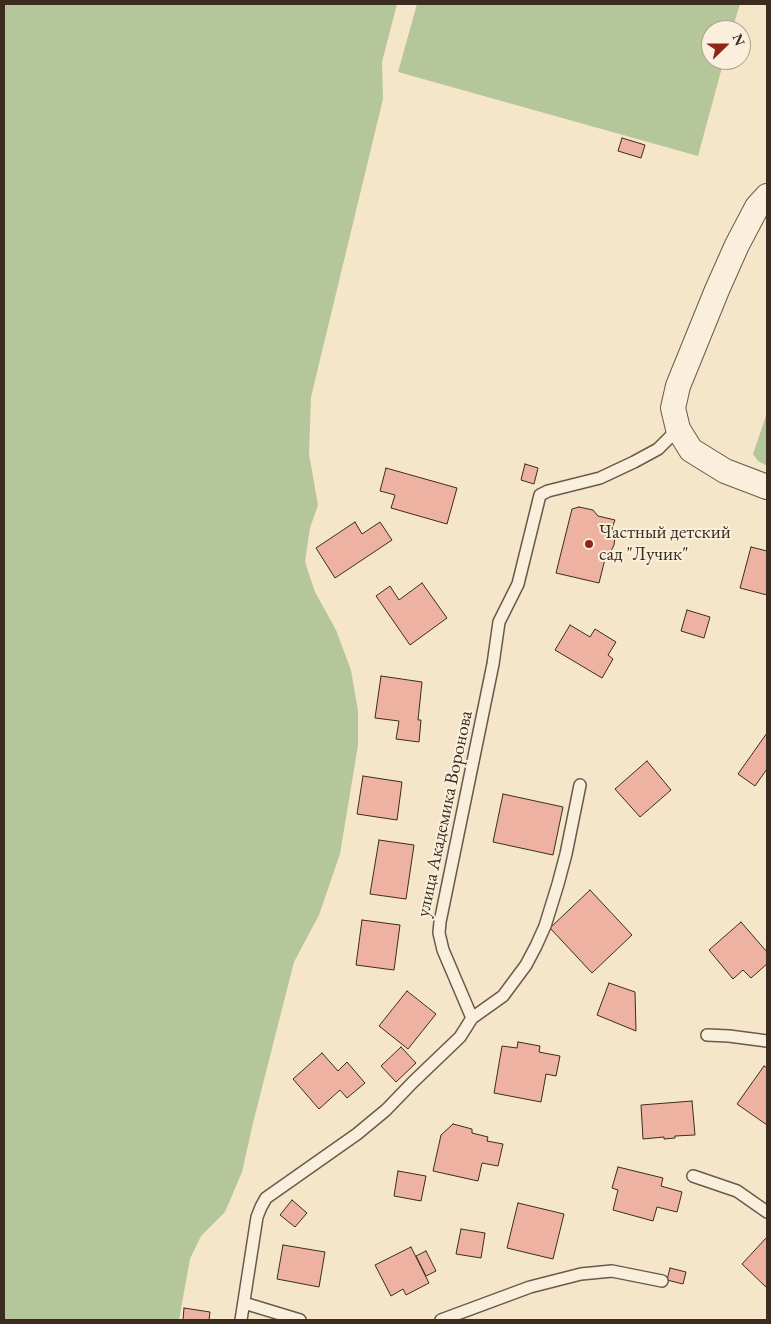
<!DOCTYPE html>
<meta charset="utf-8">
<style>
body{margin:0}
#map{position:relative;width:771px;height:1324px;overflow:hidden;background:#f6e6c9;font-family:"EB Garamond",serif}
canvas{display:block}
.frame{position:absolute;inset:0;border:5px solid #3a2c1f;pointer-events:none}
.north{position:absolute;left:701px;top:20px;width:50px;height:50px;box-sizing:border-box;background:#f9efdc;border:1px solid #ada190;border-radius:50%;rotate:68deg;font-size:14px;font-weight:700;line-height:20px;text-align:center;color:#3a2c1f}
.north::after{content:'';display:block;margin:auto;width:18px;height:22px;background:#8f2418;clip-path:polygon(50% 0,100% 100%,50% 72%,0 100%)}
</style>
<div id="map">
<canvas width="771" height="1324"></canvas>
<div class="frame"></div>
<div class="north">N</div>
</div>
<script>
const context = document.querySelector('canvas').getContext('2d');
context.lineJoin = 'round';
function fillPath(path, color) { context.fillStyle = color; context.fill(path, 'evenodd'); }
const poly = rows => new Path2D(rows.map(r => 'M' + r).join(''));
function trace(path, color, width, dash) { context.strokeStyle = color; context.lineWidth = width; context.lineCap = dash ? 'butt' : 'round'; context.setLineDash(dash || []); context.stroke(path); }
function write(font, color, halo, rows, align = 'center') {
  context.font = font + ' "EB Garamond",serif'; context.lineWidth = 4; context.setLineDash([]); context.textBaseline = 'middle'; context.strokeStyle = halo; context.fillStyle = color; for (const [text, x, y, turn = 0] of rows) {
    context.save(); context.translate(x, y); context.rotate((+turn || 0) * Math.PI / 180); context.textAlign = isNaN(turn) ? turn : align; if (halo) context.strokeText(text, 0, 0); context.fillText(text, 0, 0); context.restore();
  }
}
fillPath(poly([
 [4,4,397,4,382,62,383,99,311,397,309,454,318,505,310,528,305,562,315,592,336,630,351,670,358,711,358,745,340,854,319,915,294,962,253,1123,242,1172,225,1212,201,1236,190,1259,179,1320,4,1320],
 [417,4,740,4,732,30,711,30,711,60,724,60,698,156,398,72],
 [767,413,767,466,758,461,753,454]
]), '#b6c69b');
const building = poly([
 [622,138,645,145,641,158,618,151,622,138],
 [525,464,538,468,534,484,521,480,525,464],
 [386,468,457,488,447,524,391,508,395,495,380,491,386,468],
 [579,507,593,510,598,516,615,520,612,528,615,538,614,545,610,553,606,555,599,583,556,573,572,509,579,507],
 [355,522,362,534,380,522,392,540,335,578,316,548,355,522],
 [751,547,767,551,767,595,740,588,751,547],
 [422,583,447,618,410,645,376,596,390,586,399,600,422,583],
 [687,610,710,617,704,638,681,631,687,610],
 [570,625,590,637,595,629,616,642,608,655,613,659,602,678,555,650,570,625],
 [381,676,422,682,418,720,421,720,419,742,396,739,399,721,375,718,381,676],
 [767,733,767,769,755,786,738,774,767,733],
 [647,761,671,790,640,817,615,789,647,761],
 [363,776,402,782,397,820,357,814,363,776],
 [503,794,563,807,553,855,493,842,503,794],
 [379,840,414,845,406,899,370,894,379,840],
 [590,890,632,935,592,973,550,928,590,890],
 [362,920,400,925,394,970,356,965,362,920],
 [741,922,767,952,767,964,751,978,743,970,733,979,709,950,741,922],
 [609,983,635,992,636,1031,597,1015,609,983],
 [407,991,436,1014,408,1049,379,1026,407,991],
 [518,1042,540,1046,539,1052,560,1056,556,1076,546,1074,541,1102,494,1093,502,1046,517,1048,518,1042],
 [401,1047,416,1063,396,1082,381,1066,401,1047],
 [322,1053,338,1071,347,1062,365,1083,347,1098,340,1090,319,1109,293,1079,322,1053],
 [764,1066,767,1068,767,1125,737,1104,764,1066],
 [692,1101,695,1135,675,1136,675,1138,664,1139,664,1137,643,1139,641,1105,692,1101],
 [453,1124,472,1129,472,1133,488,1137,487,1141,503,1144,498,1166,482,1163,478,1181,433,1171,441,1135,453,1124],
 [618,1167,663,1178,661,1186,682,1192,677,1212,657,1207,653,1221,613,1210,618,1190,612,1188,618,1167],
 [398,1171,426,1176,421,1201,394,1196,398,1171],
 [292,1200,307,1213,295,1227,280,1215,292,1200],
 [518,1203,564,1214,553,1259,507,1248,518,1203],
 [461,1229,485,1233,481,1258,456,1254,461,1229],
 [767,1237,767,1288,742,1264,767,1237],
 [283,1245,325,1252,319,1287,277,1279,283,1245],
 [411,1247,429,1283,406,1295,403,1289,391,1296,375,1265,411,1247],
 [426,1251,436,1271,426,1276,416,1256,426,1251],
 [670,1268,686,1272,683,1284,667,1280,670,1268],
 [184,1308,210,1312,209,1320,183,1320,184,1308]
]);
fillPath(building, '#edb2a1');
trace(building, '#3a2c1f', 1);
const lane = poly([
 [472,1018,503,996,526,965,536,946,545,926,558,884,566,854,580,785],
 [707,1035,729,1036,767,1041],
 [693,1176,737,1191,767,1212],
 [244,1303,300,1320],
 [241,1320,257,1217,261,1207,266,1198,357,1134,386,1110,413,1082,460,1037,472,1018,443,950,439,933,440,922,493,664,499,622,518,584,540,495,548,491,600,478,634,462,658,449,678,429],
 [441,1320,530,1287,581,1274,612,1271,662,1281]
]);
const street = poly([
 [767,196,757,207,737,245,717,290,678,386,673,408,678,429,691,450,725,471,767,487]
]);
trace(lane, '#695a4a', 14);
trace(street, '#695a4a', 26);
trace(lane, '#f9efdc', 11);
trace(street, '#f9efdc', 24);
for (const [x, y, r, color] of [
 [589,544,5,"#8f2418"]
]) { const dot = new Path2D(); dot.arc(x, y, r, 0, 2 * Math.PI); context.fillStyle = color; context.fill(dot); trace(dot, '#f9efdc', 2); }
write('19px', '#3a2c1f', '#f9efdc', [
 ["Частный детский",599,533],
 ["сад \"Лучик\"",599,555]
], 'left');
write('19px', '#3a2c1f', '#f9efdc', [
 ["улица Академика Воронова",445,814,-78]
]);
</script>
